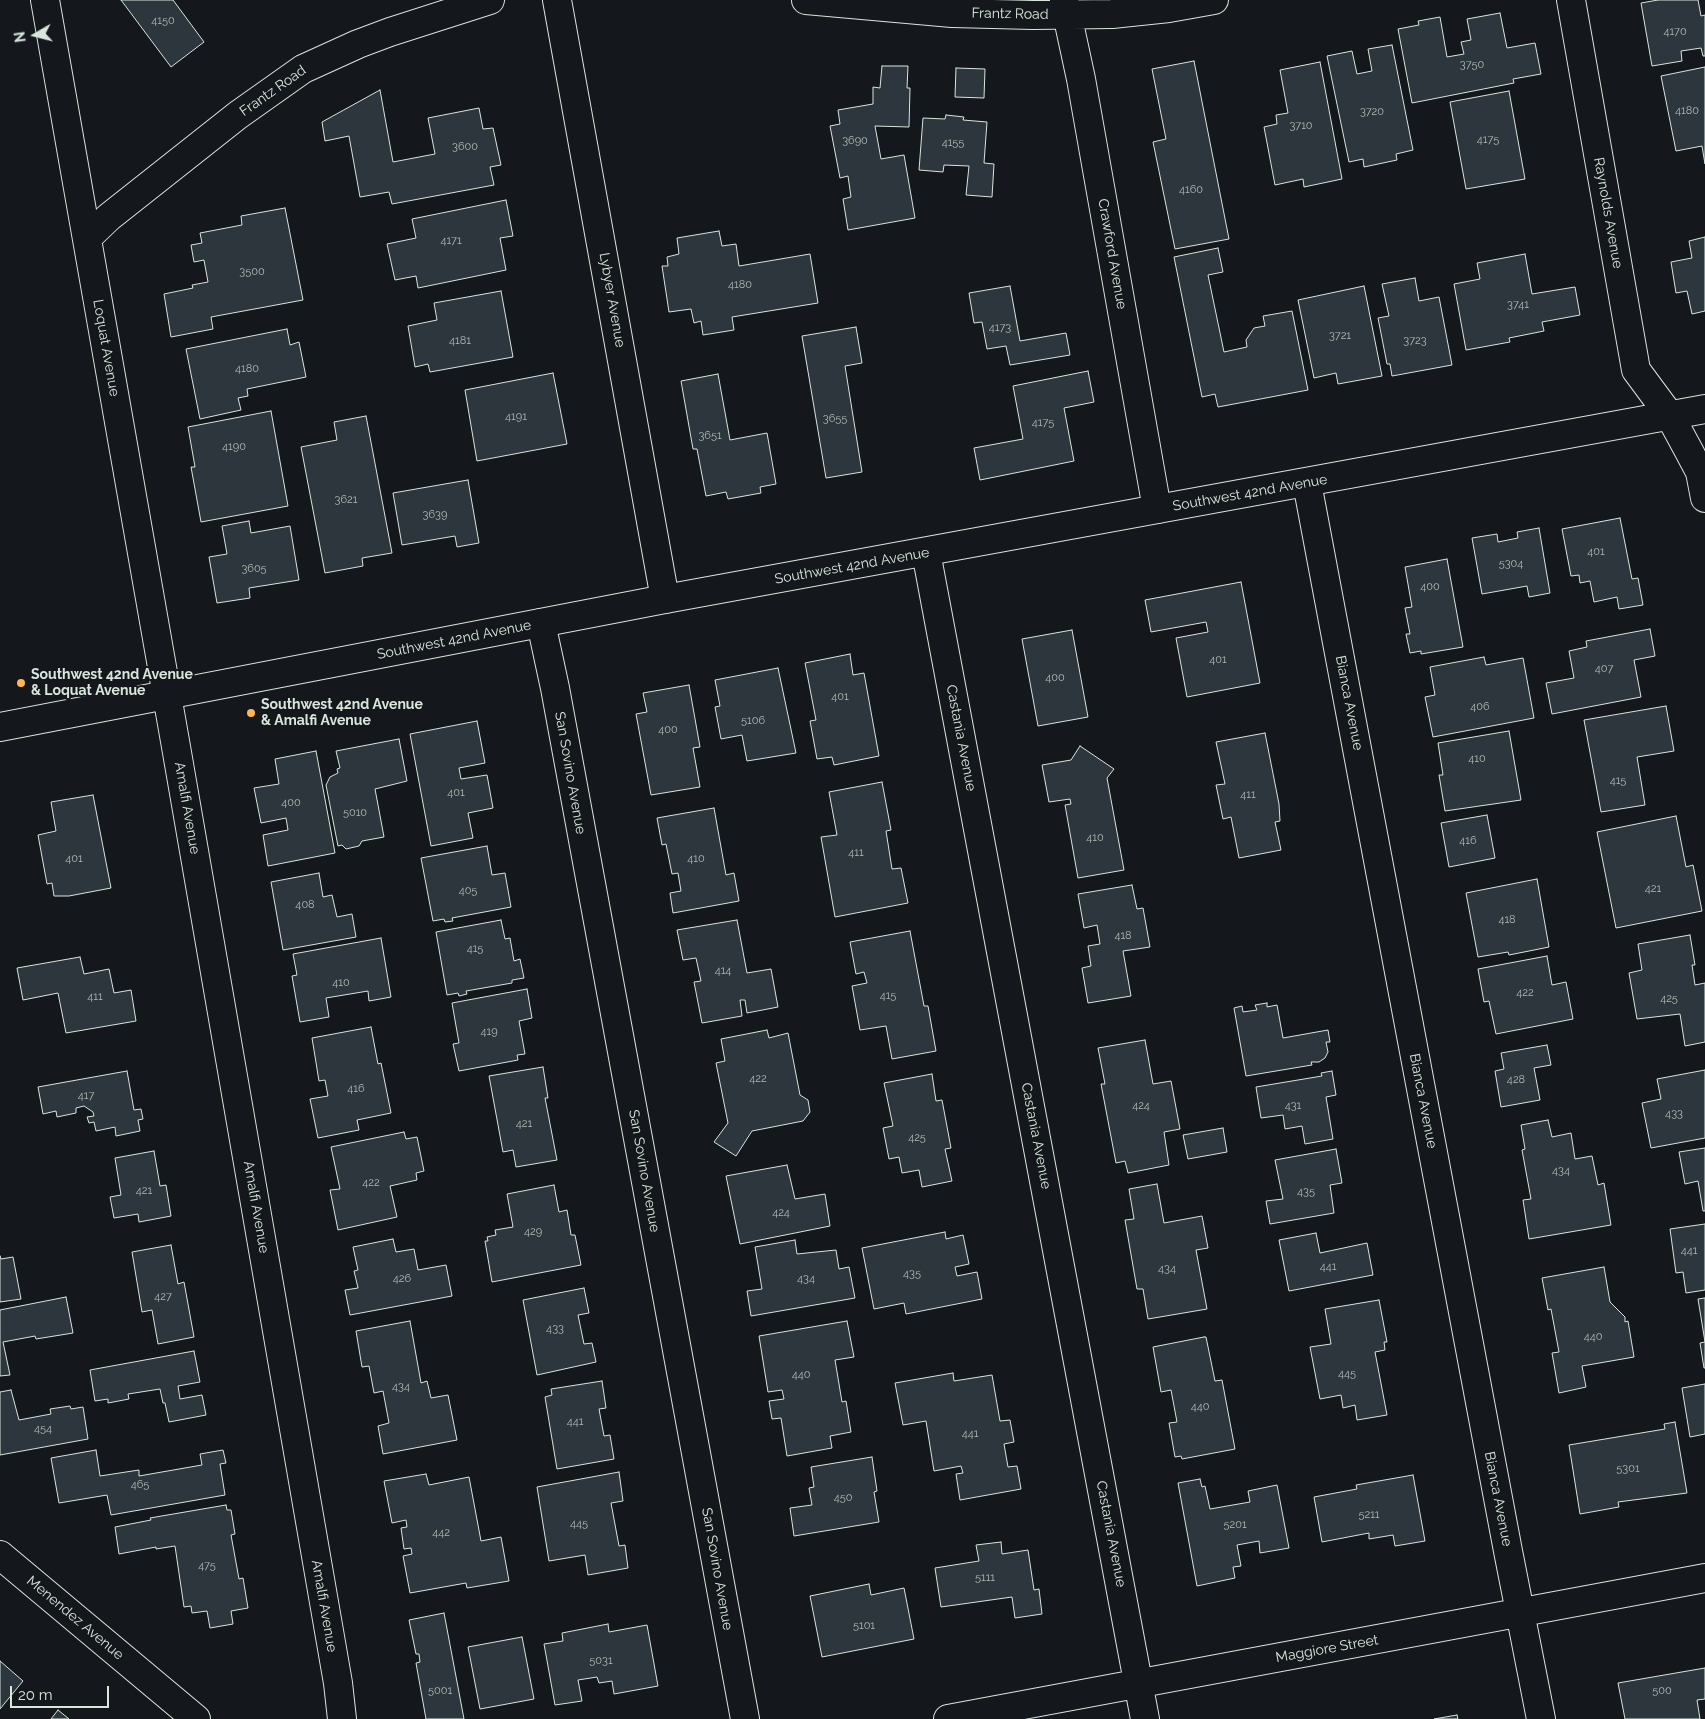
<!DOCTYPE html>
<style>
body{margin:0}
#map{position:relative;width:1705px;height:1719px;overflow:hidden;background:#14181c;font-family:Raleway,sans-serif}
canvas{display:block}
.north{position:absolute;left:10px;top:10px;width:50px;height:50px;-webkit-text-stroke:4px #14181c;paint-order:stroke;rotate:262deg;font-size:14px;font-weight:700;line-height:20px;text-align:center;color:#d8e6dc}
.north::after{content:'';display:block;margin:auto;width:18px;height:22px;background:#d8e6dc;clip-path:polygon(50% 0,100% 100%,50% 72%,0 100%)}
.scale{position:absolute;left:10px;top:1686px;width:99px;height:22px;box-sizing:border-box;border:2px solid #d8e6dc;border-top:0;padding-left:6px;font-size:15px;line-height:18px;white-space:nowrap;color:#d8e6dc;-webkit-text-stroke:4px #14181c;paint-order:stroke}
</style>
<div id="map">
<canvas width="1705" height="1719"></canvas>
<div class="north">N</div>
<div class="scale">20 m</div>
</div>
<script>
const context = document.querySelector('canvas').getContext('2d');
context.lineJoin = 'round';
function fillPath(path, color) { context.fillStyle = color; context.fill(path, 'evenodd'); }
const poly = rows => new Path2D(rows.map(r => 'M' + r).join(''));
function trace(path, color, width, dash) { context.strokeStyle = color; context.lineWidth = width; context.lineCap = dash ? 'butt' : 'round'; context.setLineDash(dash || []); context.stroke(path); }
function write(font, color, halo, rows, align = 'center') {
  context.font = font + ' Raleway,sans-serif'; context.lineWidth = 4; context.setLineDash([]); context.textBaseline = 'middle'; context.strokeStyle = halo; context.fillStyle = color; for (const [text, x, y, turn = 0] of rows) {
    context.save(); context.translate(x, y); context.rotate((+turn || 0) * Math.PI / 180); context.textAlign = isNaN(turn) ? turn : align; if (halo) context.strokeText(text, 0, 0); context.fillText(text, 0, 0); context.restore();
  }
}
const building = poly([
 [121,0,173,0,204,42,171,67,121,0],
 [1658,0,1698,0,1701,16,1705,15,1705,56,1703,56,1701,48,1681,51,1682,61,1652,66,1641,3,1658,0],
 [1500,13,1507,48,1535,43,1541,74,1513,79,1514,83,1412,103,1398,29,1419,25,1418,21,1440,17,1447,57,1464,54,1461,42,1471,40,1467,19,1500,13],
 [1392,45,1413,150,1396,154,1397,160,1364,167,1363,159,1349,162,1327,56,1352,51,1357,74,1372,71,1368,49,1392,45],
 [1194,61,1229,239,1175,249,1153,142,1166,139,1152,69,1194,61],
 [1320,62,1342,179,1304,187,1303,179,1275,185,1264,127,1277,124,1276,115,1288,113,1280,70,1320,62],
 [882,66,908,66,907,88,910,88,909,127,875,126,881,159,904,155,915,218,848,230,843,199,851,197,848,176,840,178,830,126,840,124,838,110,873,104,873,87,880,88,882,66],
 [1705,67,1705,164,1702,146,1676,151,1661,76,1705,67],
 [956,68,985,69,984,98,955,97,956,68],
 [380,90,393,162,435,154,428,118,479,108,483,129,493,128,501,165,490,167,494,185,392,204,389,192,360,197,349,136,325,141,322,122,380,90],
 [1509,91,1525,179,1466,189,1450,102,1509,91],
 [946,115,964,117,963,120,987,122,984,163,994,164,992,197,966,195,969,166,944,165,943,172,919,170,923,118,945,119,946,115],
 [506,200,513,236,500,238,506,270,418,288,416,276,395,280,387,244,416,238,412,219,506,200],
 [285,208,303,300,211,317,213,329,171,337,164,294,193,288,192,285,208,282,204,260,194,262,191,245,202,243,200,233,242,225,241,216,285,208],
 [719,231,722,246,736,244,739,266,810,254,818,303,732,317,734,330,703,335,701,321,694,323,691,309,669,312,662,266,668,266,667,257,679,254,677,238,719,231],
 [1705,237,1705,311,1692,314,1687,291,1676,293,1671,262,1692,258,1689,241,1705,237],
 [1218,248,1223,272,1208,275,1224,352,1247,347,1246,340,1254,328,1265,326,1263,316,1292,311,1308,390,1218,407,1215,394,1202,397,1174,257,1218,248],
 [1525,254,1532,294,1575,287,1580,315,1542,322,1544,331,1509,338,1510,342,1466,350,1454,284,1480,279,1477,263,1525,254],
 [1415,278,1419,301,1439,297,1452,365,1392,376,1390,364,1387,364,1378,318,1389,316,1382,284,1415,278],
 [1010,286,1020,341,1066,333,1070,355,1010,365,1006,346,987,349,982,322,974,323,969,293,1010,286],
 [1364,286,1382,376,1338,384,1336,373,1314,378,1298,300,1364,286],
 [501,291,513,357,430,372,428,364,415,367,408,326,437,320,434,303,501,291],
 [856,327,862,363,845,366,862,472,826,478,802,336,856,327],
 [287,329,290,345,299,342,306,377,247,389,248,396,238,398,241,410,200,419,186,349,287,329],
 [1088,371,1094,402,1064,408,1074,461,980,480,974,448,1023,439,1013,386,1088,371],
 [553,373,567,444,477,461,465,390,553,373],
 [718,374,730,440,767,433,776,484,760,487,761,493,728,499,726,492,706,496,697,449,693,449,681,381,718,374],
 [271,411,288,506,201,522,191,467,195,467,188,427,271,411],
 [366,416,392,553,362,558,363,566,325,573,301,447,337,440,334,422,366,416],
 [468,480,479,543,457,547,455,536,402,545,393,493,468,480],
 [1620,518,1632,579,1638,578,1643,605,1619,609,1617,597,1594,602,1590,581,1580,583,1579,575,1571,576,1562,529,1620,518],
 [249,521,251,533,290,526,299,580,249,588,250,598,217,603,209,557,227,554,222,526,249,521],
 [1539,528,1550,593,1529,597,1527,586,1482,594,1472,538,1497,534,1498,542,1518,538,1517,532,1539,528],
 [1447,559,1463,647,1421,654,1421,651,1410,653,1406,634,1410,634,1405,608,1412,607,1405,567,1447,559],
 [1241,582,1260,683,1187,697,1176,638,1208,632,1206,622,1151,632,1145,600,1241,582],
 [1650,629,1655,656,1634,660,1641,697,1552,714,1546,683,1574,678,1569,651,1587,647,1586,641,1650,629],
 [1072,630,1088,717,1038,726,1022,639,1072,630],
 [850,654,853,675,864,673,879,756,834,765,832,757,817,759,810,721,816,720,805,663,850,654],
 [1484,657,1486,665,1523,658,1534,718,1433,737,1425,697,1435,695,1430,667,1484,657],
 [778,668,796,753,747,761,742,735,721,739,715,707,720,706,715,680,778,668],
 [689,685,700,747,693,748,700,787,651,795,636,714,647,712,643,693,689,685],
 [1666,706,1674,751,1637,757,1645,805,1601,812,1584,720,1666,706],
 [477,721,485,763,459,768,461,779,487,775,493,808,468,813,473,838,431,846,410,734,477,721],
 [1509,731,1521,800,1445,811,1439,775,1443,775,1438,743,1509,731],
 [1265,733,1279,804,1280,821,1275,822,1281,850,1239,858,1231,817,1223,819,1216,785,1225,784,1216,742,1265,733],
 [399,739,407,781,375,789,384,837,362,841,359,846,346,849,342,845,338,846,326,785,330,777,338,773,337,769,340,768,336,751,399,739],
 [1080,746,1114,769,1107,778,1124,870,1078,878,1065,805,1071,804,1070,799,1049,802,1042,765,1071,760,1080,746],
 [316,751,335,853,268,866,263,835,288,830,286,818,261,823,254,788,279,784,275,759,316,751],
 [882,782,891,830,886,831,892,869,901,868,908,903,835,917,821,837,837,835,829,792,882,782],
 [93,795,111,888,69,896,54,896,52,883,47,884,38,835,56,831,51,802,93,795],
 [714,808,726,875,734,873,739,901,673,913,670,893,681,891,678,873,672,874,666,844,662,845,657,818,714,808],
 [1487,815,1495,858,1449,867,1441,823,1487,815],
 [1676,816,1686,867,1693,865,1702,911,1616,928,1597,832,1676,816],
 [487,846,492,875,505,873,511,907,452,918,453,921,445,922,444,919,433,921,421,858,487,846],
 [319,873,323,897,332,895,337,917,352,914,356,937,283,950,271,882,319,873],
 [1537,879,1549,947,1509,955,1508,952,1478,957,1466,893,1537,879],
 [1132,885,1137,909,1143,908,1150,947,1123,951,1131,996,1088,1003,1082,968,1091,966,1088,946,1100,944,1097,925,1084,928,1078,894,1132,885],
 [501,920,505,939,510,938,514,961,520,959,524,978,512,980,512,983,466,991,467,994,459,996,458,993,447,995,436,932,501,920],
 [737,920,747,973,771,969,778,1007,747,1013,745,1000,740,1000,742,1016,702,1023,694,982,701,981,696,958,683,960,677,930,737,920],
 [910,931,924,1006,928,1006,936,1051,892,1059,886,1026,860,1030,852,986,867,983,864,972,856,974,850,942,910,931],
 [1690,935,1695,965,1692,965,1695,985,1705,983,1705,1042,1685,1046,1680,1014,1637,1019,1629,973,1642,970,1638,944,1690,935],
 [381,938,391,997,369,1001,368,991,326,998,329,1017,300,1022,292,976,297,975,293,954,381,938],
 [1547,956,1552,985,1566,982,1573,1019,1496,1034,1489,1001,1484,1002,1478,969,1547,956],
 [80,957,84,974,109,969,114,993,131,990,136,1021,66,1033,58,993,23,1000,17,968,80,957],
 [527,989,532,1018,519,1021,525,1054,517,1055,518,1060,459,1071,453,1044,459,1043,452,1003,527,989],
 [1267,1003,1267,1007,1277,1005,1283,1038,1328,1030,1330,1042,1326,1042,1328,1052,1325,1058,1319,1062,1311,1062,1312,1065,1246,1076,1234,1008,1242,1006,1243,1012,1257,1010,1255,1005,1267,1003],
 [371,1027,378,1064,381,1063,391,1113,357,1120,359,1130,318,1138,310,1099,328,1096,325,1080,319,1081,312,1038,371,1027],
 [767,1030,769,1038,788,1033,800,1095,808,1100,810,1112,803,1121,752,1131,736,1156,714,1142,728,1123,716,1063,725,1061,721,1039,767,1030],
 [1145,1040,1153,1084,1171,1081,1180,1129,1164,1132,1169,1165,1128,1173,1125,1161,1116,1163,1101,1084,1105,1084,1098,1048,1145,1040],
 [1547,1045,1551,1065,1534,1068,1540,1100,1501,1107,1495,1071,1504,1069,1501,1053,1547,1045],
 [543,1067,548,1098,545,1098,557,1160,516,1167,513,1150,503,1152,489,1076,543,1067],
 [1705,1070,1705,1138,1651,1148,1642,1103,1661,1099,1657,1079,1705,1070],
 [127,1071,134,1110,141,1109,143,1119,138,1120,140,1131,116,1136,115,1127,96,1131,94,1122,89,1123,87,1117,94,1116,93,1112,84,1106,76,1108,76,1113,57,1117,56,1111,43,1114,38,1087,127,1071],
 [1332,1071,1336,1095,1326,1097,1333,1139,1305,1144,1302,1126,1285,1129,1283,1115,1261,1118,1256,1087,1322,1076,1321,1073,1332,1071],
 [932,1074,936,1101,942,1100,951,1148,945,1149,952,1181,922,1187,919,1170,902,1173,899,1157,889,1159,883,1128,893,1126,884,1083,932,1074],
 [1548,1120,1552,1137,1571,1133,1575,1159,1592,1156,1598,1185,1604,1183,1611,1225,1529,1239,1523,1200,1531,1199,1522,1150,1525,1149,1521,1125,1548,1120],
 [1223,1128,1227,1152,1188,1159,1183,1135,1223,1128],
 [404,1132,406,1139,417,1137,424,1171,416,1173,417,1180,390,1186,397,1217,338,1230,330,1190,340,1189,331,1147,404,1132],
 [1705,1148,1705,1211,1703,1211,1698,1181,1685,1184,1679,1152,1705,1148],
 [1336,1149,1342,1183,1330,1185,1334,1213,1270,1224,1266,1201,1283,1199,1275,1160,1336,1149],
 [154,1151,160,1186,166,1185,171,1216,139,1222,138,1214,114,1218,110,1197,121,1195,115,1158,154,1151],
 [787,1165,795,1199,825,1194,830,1226,740,1244,726,1176,787,1165],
 [1157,1184,1164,1223,1202,1216,1208,1248,1196,1250,1207,1309,1148,1319,1143,1289,1137,1289,1125,1220,1134,1219,1129,1189,1157,1184],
 [554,1185,559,1212,567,1210,571,1235,575,1235,581,1265,492,1282,485,1241,488,1241,487,1237,496,1235,495,1230,513,1227,507,1194,554,1185],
 [1705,1224,1705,1290,1686,1293,1683,1272,1676,1273,1670,1229,1705,1224],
 [945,1232,946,1239,963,1235,969,1264,955,1267,957,1276,977,1272,982,1299,906,1314,904,1303,874,1309,862,1248,945,1232],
 [1316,1233,1320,1253,1367,1243,1373,1275,1289,1291,1279,1240,1316,1233],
 [393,1239,396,1252,414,1249,418,1270,446,1265,452,1296,350,1315,345,1290,358,1288,354,1271,358,1270,353,1247,393,1239],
 [795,1240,797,1254,836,1250,839,1269,849,1267,855,1298,751,1316,747,1291,762,1289,755,1247,795,1240],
 [171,1245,178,1284,184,1282,194,1337,158,1344,152,1310,142,1312,132,1252,171,1245],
 [0,1256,1,1259,13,1257,21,1299,0,1302,0,1256],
 [1604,1267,1610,1302,1625,1317,1625,1322,1628,1321,1634,1357,1582,1366,1586,1387,1559,1393,1552,1353,1559,1352,1551,1309,1548,1310,1542,1278,1604,1267],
 [584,1288,589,1313,578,1315,584,1344,592,1343,596,1362,537,1375,523,1300,584,1288],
 [66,1297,73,1333,36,1339,35,1336,3,1342,10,1375,0,1376,0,1310,66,1297],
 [1705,1298,1705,1368,1704,1368,1700,1343,1705,1342,1698,1299,1705,1298],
 [1379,1300,1387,1342,1384,1342,1385,1350,1375,1352,1387,1415,1357,1420,1355,1405,1343,1408,1341,1395,1320,1399,1310,1347,1331,1344,1325,1309,1379,1300],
 [410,1321,421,1383,427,1381,431,1398,448,1395,457,1440,383,1454,378,1426,389,1423,383,1391,374,1393,369,1366,362,1367,356,1331,410,1321],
 [847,1321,854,1357,835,1360,842,1402,846,1401,851,1432,830,1436,832,1448,787,1456,781,1418,772,1419,769,1401,784,1399,782,1390,768,1392,759,1336,847,1321],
 [1204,1337,1206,1337,1215,1381,1222,1380,1235,1449,1182,1459,1181,1456,1175,1457,1169,1423,1177,1422,1171,1390,1161,1392,1153,1347,1204,1337],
 [194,1351,200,1382,178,1386,180,1399,202,1395,206,1415,169,1422,165,1403,163,1403,160,1389,128,1394,129,1399,108,1403,108,1399,95,1401,90,1370,194,1351],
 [953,1373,954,1381,992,1375,1000,1421,1010,1420,1014,1442,1004,1444,1008,1467,1017,1466,1021,1489,960,1500,956,1474,963,1473,961,1466,934,1471,926,1421,903,1425,895,1383,953,1373],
 [602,1381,606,1408,599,1409,604,1436,610,1435,614,1459,557,1469,545,1397,552,1395,551,1389,602,1381],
 [1705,1384,1705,1434,1690,1437,1682,1388,1705,1384],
 [11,1390,19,1420,51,1414,50,1409,70,1406,71,1409,83,1407,88,1439,0,1455,0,1392,11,1390],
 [1675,1422,1687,1493,1618,1502,1619,1507,1580,1514,1569,1445,1665,1429,1664,1424,1675,1422],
 [96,1450,100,1476,139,1470,139,1476,202,1465,200,1454,223,1450,226,1463,220,1464,225,1495,111,1515,107,1495,59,1503,51,1458,96,1450],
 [872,1457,877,1491,874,1492,879,1522,794,1536,790,1508,812,1505,809,1488,814,1487,811,1467,872,1457],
 [619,1472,623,1501,611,1503,619,1546,625,1545,628,1568,588,1575,585,1555,549,1561,537,1487,619,1472],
 [426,1474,429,1485,469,1477,481,1541,501,1537,509,1581,467,1588,466,1583,410,1593,403,1556,412,1554,411,1548,404,1549,401,1528,407,1527,406,1520,392,1523,384,1481,426,1474],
 [1413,1475,1425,1541,1395,1546,1393,1535,1369,1539,1369,1533,1322,1542,1314,1497,1357,1489,1356,1485,1413,1475],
 [1200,1479,1202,1487,1205,1486,1210,1509,1250,1502,1248,1491,1277,1485,1289,1548,1260,1553,1259,1541,1237,1545,1241,1566,1233,1567,1235,1578,1197,1586,1178,1483,1200,1479],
 [226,1505,227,1510,231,1510,235,1534,231,1535,239,1579,243,1578,248,1608,231,1611,233,1624,210,1628,207,1611,192,1613,191,1606,184,1607,175,1546,156,1549,156,1547,119,1554,115,1527,151,1520,150,1518,226,1505],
 [1001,1542,1002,1554,1028,1550,1034,1590,1039,1589,1042,1614,1015,1618,1012,1597,941,1607,935,1568,979,1561,976,1545,1001,1542],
 [869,1584,871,1595,904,1588,914,1639,822,1657,810,1596,869,1584],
 [444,1613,464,1719,426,1719,416,1663,420,1662,419,1654,416,1654,409,1620,444,1613],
 [608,1624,609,1632,647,1625,658,1686,614,1694,612,1681,599,1683,597,1677,578,1680,582,1701,555,1705,544,1644,563,1641,562,1633,608,1624],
 [522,1637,534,1699,480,1709,468,1647,522,1637],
 [0,1661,23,1681,0,1709,0,1661],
 [1705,1668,1705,1699,1697,1700,1700,1719,1625,1719,1618,1683,1705,1668],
 [58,1710,69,1719,51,1719,58,1710],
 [1457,1715,1458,1719,1434,1719,1457,1715]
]);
fillPath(building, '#2c363c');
trace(building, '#d8e6dc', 1);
const minor = poly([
 [45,0,175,741,338,1683,342,1719],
 [557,0,665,599],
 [806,0,952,13,1033,15,1112,14,1169,8,1214,0],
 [1064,0,1081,79,1157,509],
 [1571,0,1636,370,1670,416,1690,453,1700,472,1705,498],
 [87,238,109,217,238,115,303,69,358,44,390,32,490,0],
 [1307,483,1508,1551,1541,1719],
 [926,552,1145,1719],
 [541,623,555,688,745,1719],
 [0,1555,196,1719],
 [948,1719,1705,1578]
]);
const major = poly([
 [0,727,665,599,1705,409]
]);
trace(minor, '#d8e6dc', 30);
trace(major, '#d8e6dc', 30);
trace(minor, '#14181c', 28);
trace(major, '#14181c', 28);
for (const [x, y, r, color] of [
 [21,683,5,"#ffb74d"],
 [251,713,5,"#ffb74d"]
]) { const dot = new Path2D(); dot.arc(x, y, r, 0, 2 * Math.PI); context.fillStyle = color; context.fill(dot); trace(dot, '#14181c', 2); }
write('11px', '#adbab4', null, [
 ["4150",163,21],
 ["4170",1675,32],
 ["3750",1472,65],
 ["4180",1687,111],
 ["3720",1372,112],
 ["3710",1301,126],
 ["4175",1488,140],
 ["3690",855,141],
 ["4155",953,143],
 ["3600",465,147],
 ["4160",1191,190],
 ["4171",451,241],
 ["3500",252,272],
 ["4180",740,285],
 ["3741",1518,305],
 ["4173",1000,328],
 ["3721",1340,336],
 ["4181",460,341],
 ["3723",1415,341],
 ["4180",247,369],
 ["4191",516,417],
 ["3655",835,419],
 ["4175",1043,423],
 ["3651",710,436],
 ["4190",234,447],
 ["3621",346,500],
 ["3639",435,515],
 ["401",1596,552],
 ["5304",1511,564],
 ["3605",254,569],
 ["400",1430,587],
 ["401",1218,660],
 ["407",1604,669],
 ["400",1055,678],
 ["401",840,697],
 ["406",1480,707],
 ["5106",753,721],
 ["400",668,730],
 ["410",1477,759],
 ["415",1618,781],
 ["401",456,793],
 ["411",1248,795],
 ["400",291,803],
 ["5010",355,813],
 ["410",1095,838],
 ["416",1468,841],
 ["411",856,853],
 ["401",74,859],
 ["410",696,859],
 ["421",1653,889],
 ["405",468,891],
 ["408",305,905],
 ["418",1507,920],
 ["418",1123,936],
 ["415",475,949],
 ["414",723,971],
 ["410",341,983],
 ["422",1525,993],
 ["415",888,996],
 ["411",95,997],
 ["425",1669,999],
 ["419",489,1032],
 ["422",758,1079],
 ["428",1516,1080],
 ["416",356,1089],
 ["417",86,1096],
 ["424",1141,1106],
 ["431",1293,1106],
 ["433",1674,1114],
 ["421",524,1124],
 ["425",917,1138],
 ["434",1561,1171],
 ["422",371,1183],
 ["421",144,1191],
 ["435",1306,1192],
 ["424",781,1213],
 ["429",533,1232],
 ["441",1689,1251],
 ["441",1328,1267],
 ["434",1167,1269],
 ["435",912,1274],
 ["426",402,1279],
 ["434",806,1279],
 ["427",163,1297],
 ["433",555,1329],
 ["440",1593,1337],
 ["445",1347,1374],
 ["440",801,1375],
 ["434",401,1387],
 ["440",1200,1407],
 ["441",575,1422],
 ["454",43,1429],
 ["441",970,1434],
 ["5301",1628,1469],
 ["465",140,1485],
 ["450",843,1498],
 ["5211",1369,1515],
 ["445",579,1524],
 ["5201",1235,1525],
 ["442",441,1533],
 ["475",207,1566],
 ["5111",985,1578],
 ["5101",864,1626],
 ["5031",601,1661],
 ["5001",440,1691],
 ["500",1662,1691]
]);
write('14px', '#d8e6dc', '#14181c', [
 ["Frantz Road",1010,14,1],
 ["Frantz Road",273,91,-35],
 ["Raynolds Avenue",1608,213,80],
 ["Crawford Avenue",1112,254,80],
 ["Lybyer Avenue",612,300,80],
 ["Loquat Avenue",106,348,80],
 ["Southwest 42nd Avenue",1250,493,-10],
 ["Southwest 42nd Avenue",852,566,-10],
 ["Southwest 42nd Avenue",454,640,-11],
 ["Bianca Avenue",1349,703,79],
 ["Castania Avenue",961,738,79],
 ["San Sovino Avenue",570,773,80],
 ["Amalfi Avenue",187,808,80],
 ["Bianca Avenue",1423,1101,79],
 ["Castania Avenue",1036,1136,79],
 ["San Sovino Avenue",644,1171,80],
 ["Amalfi Avenue",256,1207,80],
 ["Bianca Avenue",1498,1499,79],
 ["Castania Avenue",1111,1534,79],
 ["San Sovino Avenue",717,1569,80],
 ["Amalfi Avenue",324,1606,80],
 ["Menendez Avenue",75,1618,40],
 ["Maggiore Street",1327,1649,-10]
]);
write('bold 14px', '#d8e6dc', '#14181c', [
 ["Southwest 42nd Avenue",31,675],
 ["& Loquat Avenue",31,691],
 ["Southwest 42nd Avenue",261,705],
 ["& Amalfi Avenue",261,721]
], 'left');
</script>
